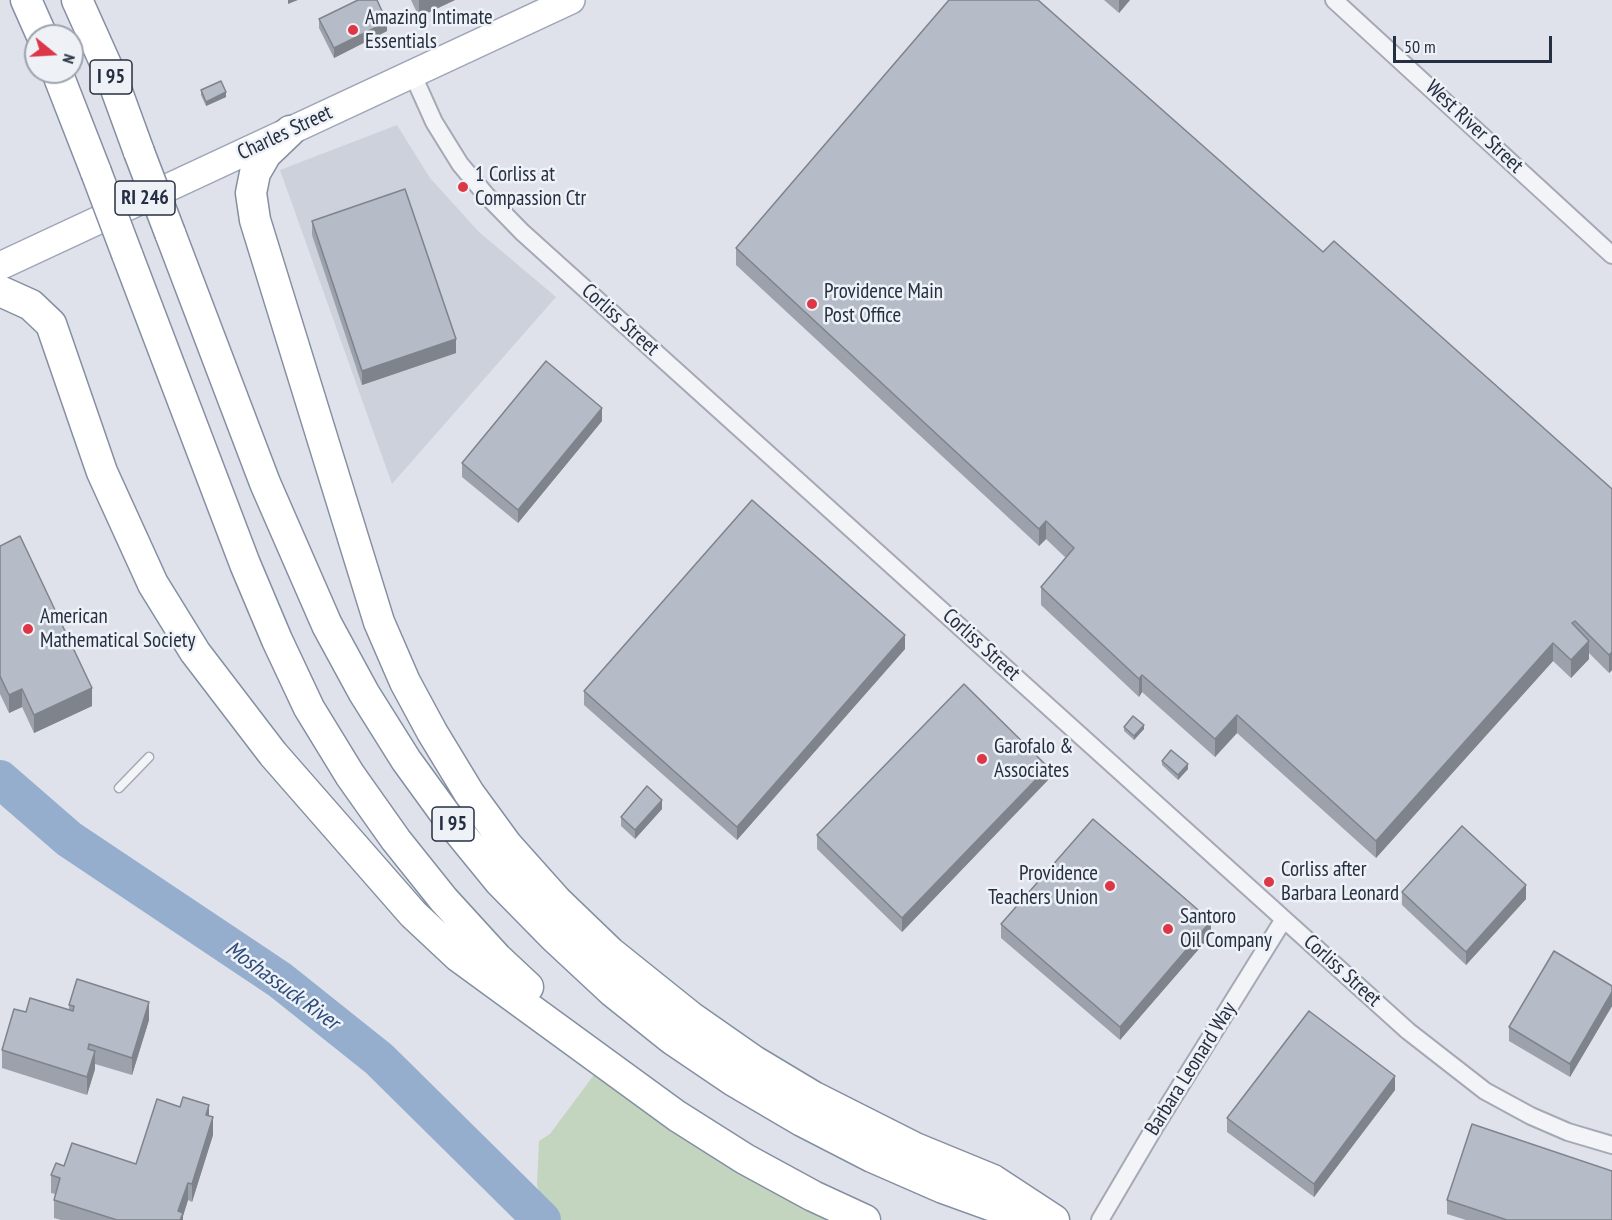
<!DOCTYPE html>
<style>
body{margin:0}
#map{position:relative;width:1612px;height:1220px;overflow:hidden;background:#dfe2ea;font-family:"PT Sans Narrow",sans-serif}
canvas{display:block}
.north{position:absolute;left:24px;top:24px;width:60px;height:60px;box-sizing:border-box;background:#eef2f7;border:2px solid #9ea4af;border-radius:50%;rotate:108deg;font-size:16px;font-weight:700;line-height:24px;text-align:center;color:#262f42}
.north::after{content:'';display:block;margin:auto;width:21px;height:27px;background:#dd3647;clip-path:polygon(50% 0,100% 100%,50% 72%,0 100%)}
.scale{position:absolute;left:1393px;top:36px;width:159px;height:27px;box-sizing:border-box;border:3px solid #262f42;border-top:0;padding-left:8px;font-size:18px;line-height:21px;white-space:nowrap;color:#262f42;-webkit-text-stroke:4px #eef2f7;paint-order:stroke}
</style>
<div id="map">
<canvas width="1612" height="1220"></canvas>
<div class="north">N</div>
<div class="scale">50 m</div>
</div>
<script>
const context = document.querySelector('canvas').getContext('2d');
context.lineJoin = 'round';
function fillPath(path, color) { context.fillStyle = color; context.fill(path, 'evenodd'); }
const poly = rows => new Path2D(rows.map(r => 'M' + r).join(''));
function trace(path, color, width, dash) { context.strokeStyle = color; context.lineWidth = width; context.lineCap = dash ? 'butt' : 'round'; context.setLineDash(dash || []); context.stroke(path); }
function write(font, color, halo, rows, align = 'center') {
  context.font = font + ' "PT Sans Narrow",sans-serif'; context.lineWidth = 5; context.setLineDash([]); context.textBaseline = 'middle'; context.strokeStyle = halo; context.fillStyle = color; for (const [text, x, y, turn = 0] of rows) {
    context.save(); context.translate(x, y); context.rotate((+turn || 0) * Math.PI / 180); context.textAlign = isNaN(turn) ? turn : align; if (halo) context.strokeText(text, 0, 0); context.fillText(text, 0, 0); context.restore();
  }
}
fillPath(poly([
 [397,125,430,178,479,232,556,297,392,484,280,170]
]), '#ccd1dc');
fillPath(poly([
 [599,1068,855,1220,547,1220,537,1185,539,1141,550,1134]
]), '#c3d4bf');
trace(poly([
 [0,779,69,839,280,980,379,1059,542,1220]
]), '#96aece', 38);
const service = poly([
 [119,788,149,757]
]);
const minor = poly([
 [1334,0,1612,255],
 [412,73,434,122,460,164,486,195,522,232,1408,1031,1485,1091,1531,1116,1568,1132,1612,1145],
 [1100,1220,1156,1125,1284,919]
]);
const primary = poly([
 [0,266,571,0]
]);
const motorway = poly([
 [26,0,42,36],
 [77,0,112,78,139,152],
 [57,72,96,172],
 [290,131,266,154,255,173,251,193,255,220,379,622,405,682,432,732,469,793,507,845,557,901,610,952,691,1017,754,1061,814,1097,915,1148,993,1180,1054,1220],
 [170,233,265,483,327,625,364,693,406,760,451,822,500,882,554,937,612,991,672,1039,734,1081,802,1121,872,1157,943,1188,1032,1220],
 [127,254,245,564,277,640,309,708,350,775,396,840,444,900,497,958,528,987],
 [0,291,31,305,51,324,102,472,153,584,195,652,273,754,413,914,459,957,677,1116,745,1159,813,1196,865,1220]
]);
trace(service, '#a4a9b4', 11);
trace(minor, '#a4a9b4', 20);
trace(primary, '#9da6b7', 30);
trace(motorway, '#848fa2', 33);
trace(service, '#f2f4f7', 8);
trace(minor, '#f2f4f7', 16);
trace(primary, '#fff', 27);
trace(motorway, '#fff', 30);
const motorwayBridge = poly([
 [139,152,170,233],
 [96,172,127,254]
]);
trace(motorwayBridge, '#848fa2', 33, []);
trace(motorwayBridge, '#fff', 30);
fillPath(poly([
 [411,0,455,0,419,17],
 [1104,0,1130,0,1119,13],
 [319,19,387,31,334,58,319,28],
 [201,90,226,97,206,106,201,95],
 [312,221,456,353,362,385,312,235],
 [736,248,1323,252,1612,489,1612,670,1609,673,1589,653,1589,659,1571,678,1553,661,1376,858,1237,733,1215,757,1142,692,1139,697,1041,605,1041,587,1066,558,1046,539,1039,546,736,265],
 [602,421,518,523,462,477,462,463],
 [0,546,92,706,34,733,22,707,9,713,0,694],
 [905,649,737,840,584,705,584,691],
 [1124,727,1144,729,1134,740,1124,731],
 [1162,761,1188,769,1178,780,1162,765],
 [1048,780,902,932,817,849,817,835],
 [662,809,635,839,621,826,621,817],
 [1402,892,1526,899,1466,965,1402,905],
 [1001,924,1211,935,1120,1040,1001,938],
 [1612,986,1612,1006,1570,1077,1509,1041,1509,1027],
 [69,1005,149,1020,132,1075,95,1064,95,1069,87,1095,2,1068,2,1050,26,1012,69,1010],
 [1395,1090,1314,1197,1227,1132,1227,1118],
 [209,1116,213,1135,192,1202,188,1200,183,1216,183,1220,61,1220,54,1218,54,1200,55,1194,51,1193,51,1175,136,1164],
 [1447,1200,1612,1220,1466,1220,1447,1214]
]), '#9ca1ab');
fillPath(poly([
 [288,0,298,0,288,4],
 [419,0,455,0,419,17],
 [1119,0,1130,0,1119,13],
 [387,22,387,31,334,58,334,48],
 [226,92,226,97,206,106,206,102],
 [456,339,456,353,362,385,362,371],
 [602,408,602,421,518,523,518,510],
 [1046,521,1046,539,1039,546,1039,529],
 [905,635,905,649,737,840,737,827],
 [1589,641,1589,659,1571,678,1571,660],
 [1553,643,1553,661,1376,858,1376,841],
 [1612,652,1612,670,1609,673,1609,655],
 [1142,675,1142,692,1139,697,1139,679],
 [92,688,92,706,34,733,34,715],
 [22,689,22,707,9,713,9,695],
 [1237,715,1237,733,1215,757,1215,739],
 [1144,725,1144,729,1134,740,1134,736],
 [1188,764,1188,769,1178,780,1178,775],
 [1048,767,1048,780,902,932,902,918],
 [662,800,662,809,635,839,635,830],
 [1526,885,1526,899,1466,965,1466,952],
 [1211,921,1211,935,1120,1040,1120,1027],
 [1612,992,1612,1006,1570,1077,1570,1064],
 [149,1002,149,1020,132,1075,132,1058],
 [95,1051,95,1069,87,1095,87,1077],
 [1395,1076,1395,1090,1314,1197,1314,1184],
 [209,1105,209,1123,206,1115],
 [213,1117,213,1135,192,1202,192,1184],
 [188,1183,188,1200,183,1216,183,1220,178,1220,178,1211]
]), '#7f838b');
const building = poly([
 [358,0,377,0,387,22,334,48,319,19,358,0],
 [949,0,1038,0,1323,252,1334,241,1612,489,1612,652,1609,655,1575,621,1572,623,1589,641,1571,660,1553,643,1376,841,1237,715,1215,739,1142,675,1139,679,1041,587,1074,548,1046,521,1039,529,736,248,949,0],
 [221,81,226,92,206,102,201,90,221,81],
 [405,189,456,339,362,371,312,221,405,189],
 [546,361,602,408,518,510,462,463,546,361],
 [752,500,905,635,737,827,584,691,752,500],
 [20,536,92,688,34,715,22,689,9,695,0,676,0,546,20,536],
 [964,684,1048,767,902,918,817,835,964,684],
 [1133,716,1144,725,1134,736,1124,727,1133,716],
 [1171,750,1188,764,1178,775,1162,761,1171,750],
 [647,786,662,800,635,830,621,817,647,786],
 [1093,819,1211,921,1120,1027,1001,924,1093,819],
 [1462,826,1526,885,1466,952,1402,892,1462,826],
 [1554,951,1612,986,1612,992,1570,1064,1509,1027,1554,951],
 [77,979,149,1002,132,1058,89,1044,88,1049,95,1051,87,1077,2,1050,14,1009,26,1012,30,998,73,1011,74,1006,69,1005,77,979],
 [1309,1011,1395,1076,1314,1184,1227,1118,1309,1011],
 [183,1097,209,1105,206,1115,213,1117,192,1184,188,1183,178,1211,183,1213,180,1220,117,1220,54,1200,60,1178,51,1175,56,1163,64,1166,72,1143,136,1164,157,1099,180,1107,183,1097],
 [1472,1124,1612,1171,1612,1220,1507,1220,1447,1200,1472,1124]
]);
fillPath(building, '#b5bbc7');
trace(building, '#7f838b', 1.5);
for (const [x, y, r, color] of [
 [353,30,6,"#dd3647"],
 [463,187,6,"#dd3647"],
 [812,304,6,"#dd3647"],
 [28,629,6,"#dd3647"],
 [982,759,6,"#dd3647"],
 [1269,882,6,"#dd3647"],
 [1110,886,6,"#dd3647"],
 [1168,929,6,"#dd3647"]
]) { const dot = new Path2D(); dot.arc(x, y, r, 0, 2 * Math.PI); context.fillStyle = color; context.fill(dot); trace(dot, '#eef2f7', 2); }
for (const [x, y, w] of [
 [111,77,42],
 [145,198,60],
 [453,824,42]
]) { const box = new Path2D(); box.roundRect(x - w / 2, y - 17, w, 34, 4.5); context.fillStyle = '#eef2f7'; context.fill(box); trace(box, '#262f42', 1.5); }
write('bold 20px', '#262f42', null, [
 ["I 95",111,77],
 ["RI 246",145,198],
 ["I 95",453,824]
]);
write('21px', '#262f42', '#eef2f7', [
 ["Amazing Intimate",365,18],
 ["Essentials",365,42],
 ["1 Corliss at",475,175],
 ["Compassion Ctr",475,199],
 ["Providence Main",824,292],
 ["Post Office",824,316],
 ["American",40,617],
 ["Mathematical Society",40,641],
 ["Garofalo &",994,747],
 ["Associates",994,771],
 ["Corliss after",1281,870],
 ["Barbara Leonard",1281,894],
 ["Providence",1098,874,"right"],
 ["Teachers Union",1098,898,"right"],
 ["Santoro",1180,917],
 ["Oil Company",1180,941]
], 'left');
write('21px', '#262f42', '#eef2f7', [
 ["West River Street",1474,127,43],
 ["Charles Street",285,133,-25],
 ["Corliss Street",620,320,42],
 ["Corliss Street",981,645,42],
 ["Corliss Street",1342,971,42],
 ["Barbara Leonard Way",1191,1069,-58]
]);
write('italic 22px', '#2b4b7b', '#eef2f7', [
 ["Moshassuck River",282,986,36]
]);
</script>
